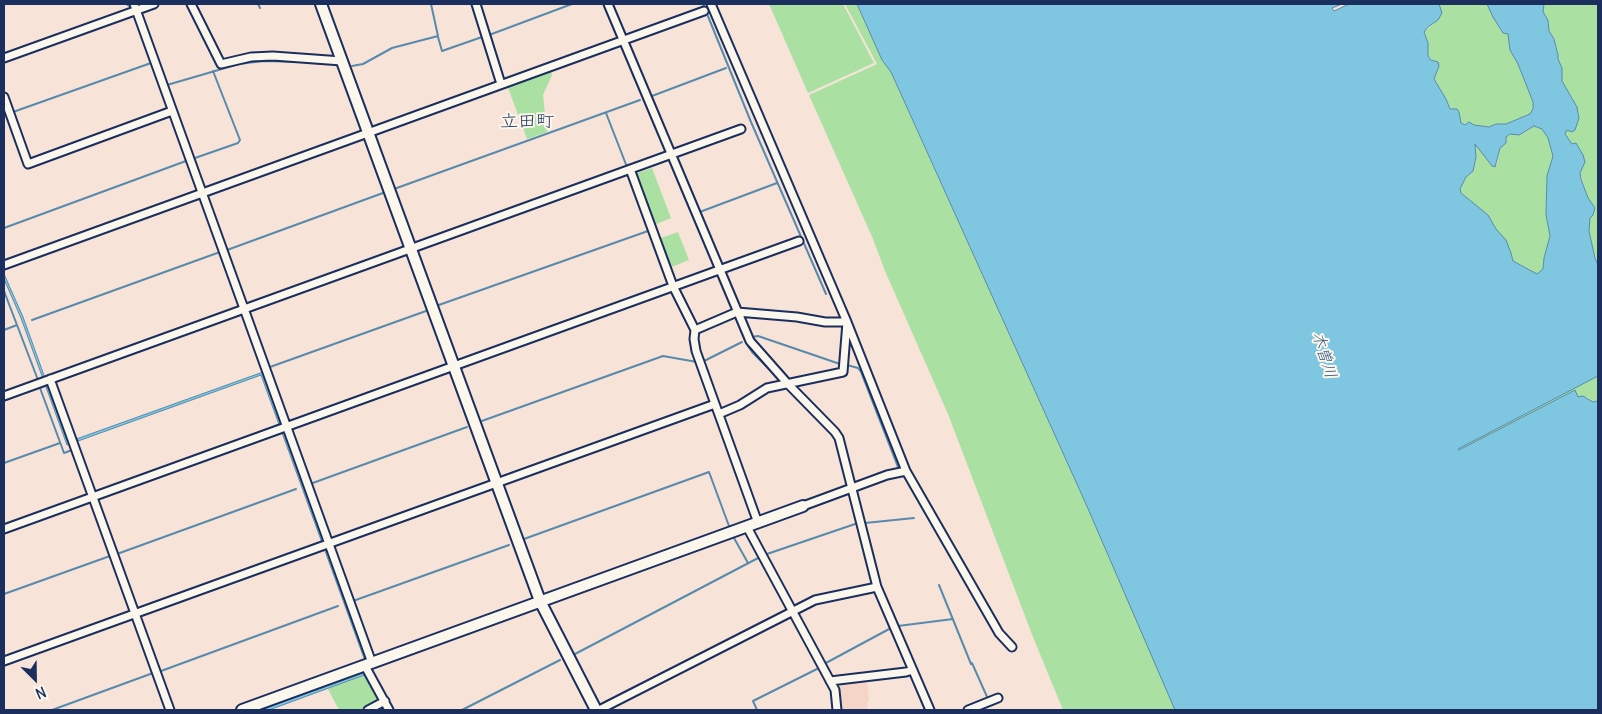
<!DOCTYPE html>
<meta charset="utf-8">
<style>
body{margin:0}
#map{position:relative;width:1602px;height:714px;overflow:hidden;background:#f7e3d7;font-family:Delius,sans-serif}
canvas{display:block}
.frame{position:absolute;inset:0;border:5px solid #1b2f5e;pointer-events:none}
.north{position:absolute;left:10px;top:654px;width:50px;height:50px;-webkit-text-stroke:4px #fbf7ec;paint-order:stroke;rotate:157deg;font-size:14px;font-weight:700;line-height:20px;text-align:center;color:#1b2f5e}
.north::after{content:'';display:block;margin:auto;width:18px;height:22px;background:#1b2f5e;clip-path:polygon(50% 0,100% 100%,50% 72%,0 100%)}
</style>
<div id="map">
<canvas width="1602" height="714"></canvas>
<div class="frame"></div>
<div class="north">N</div>
</div>
<script>
const context = document.querySelector('canvas').getContext('2d');
context.lineJoin = 'round';
function fillPath(path, color) { context.fillStyle = color; context.fill(path, 'evenodd'); }
const poly = rows => new Path2D(rows.map(r => 'M' + r).join(''));
function trace(path, color, width, dash) { context.strokeStyle = color; context.lineWidth = width; context.lineCap = dash ? 'butt' : 'round'; context.setLineDash(dash || []); context.stroke(path); }
function write(font, color, halo, rows, align = 'center') {
  context.font = font + ' Delius,"Klee One",sans-serif'; context.lineWidth = 4; context.setLineDash([]); context.textBaseline = 'middle'; context.strokeStyle = halo; context.fillStyle = color; for (const [text, x, y, turn = 0] of rows) {
    context.save(); context.translate(x, y); context.rotate((+turn || 0) * Math.PI / 180); context.textAlign = isNaN(turn) ? turn : align; if (halo) context.strokeText(text, 0, 0); context.fillText(text, 0, 0); context.restore();
  }
}
fillPath(poly([
 [865,678,867,680,869,701,867,702,868,710,840,710,836,684,838,681]
]), '#f4d5c8');
fillPath(poly([
 [769,4,843,4,874,63,808,93],
 [845,4,857,4,882,60,891,72,1086,504,1176,710,1063,710,1033,637,948,414,885,271,873,239,809,95,877,64],
 [1439,4,1487,4,1493,17,1503,33,1508,34,1510,50,1518,64,1533,102,1533,109,1530,114,1506,124,1496,124,1489,127,1473,125,1471,123,1467,123,1465,125,1461,123,1459,112,1457,109,1450,109,1446,99,1434,79,1439,66,1428,56,1428,43,1424,32,1438,20,1442,13],
 [1544,4,1598,4,1598,265,1595,258,1589,231,1590,218,1593,215,1595,208,1588,198,1580,173,1585,162,1576,143,1572,144,1565,134,1567,129,1572,132,1577,107,1562,81,1562,68,1558,59,1558,54,1554,39,1549,31,1548,20,1543,12],
 [550,68,552,75,543,95,547,132,527,139,507,85],
 [1535,126,1542,129,1548,138,1553,156,1547,176,1546,215,1550,236,1544,258,1543,270,1537,274,1513,261,1511,253,1488,216,1461,193,1460,189,1466,177,1473,170,1476,157,1475,143,1492,166,1497,164,1500,147,1506,143,1506,137,1510,134,1519,135],
 [652,168,671,218,654,225,635,174],
 [678,232,689,260,669,268,658,239],
 [1598,376,1598,401,1593,402,1587,397,1578,397,1577,395,1458,450,1457,448],
 [367,674,381,700,361,710,339,710,328,689]
]), '#abe0a3');
const water = poly([
 [857,4,1342,4,1332,8,1334,11,1349,4,1439,4,1442,13,1438,20,1428,27,1424,32,1428,43,1428,56,1431,60,1438,62,1439,66,1434,79,1446,99,1450,109,1457,109,1459,112,1461,123,1465,125,1469,122,1474,125,1489,127,1496,124,1506,124,1530,114,1533,109,1533,102,1518,64,1510,50,1508,34,1503,33,1493,17,1487,4,1544,4,1543,12,1548,20,1549,31,1554,39,1558,55,1558,59,1562,68,1562,81,1577,107,1578,113,1579,118,1575,130,1572,132,1567,130,1565,134,1572,144,1576,143,1583,155,1585,162,1580,173,1581,179,1588,198,1595,208,1593,215,1590,218,1589,231,1595,258,1598,265,1598,376,1458,449,1459,450,1575,390,1578,397,1583,396,1593,402,1598,401,1598,710,1175,710,1086,504,891,72,882,60,857,4],
 [1534,126,1542,129,1548,138,1553,156,1547,176,1546,215,1550,236,1544,258,1543,269,1537,274,1513,261,1511,253,1506,240,1496,229,1488,215,1461,193,1460,189,1466,177,1473,171,1476,157,1475,144,1492,166,1495,167,1500,148,1506,143,1506,137,1510,134,1519,135,1534,126],
 [4,274,23,317,68,442,263,372,367,660,365,661,261,375,67,445,21,318,4,279,4,274],
 [365,672,367,674,269,710,260,710,365,672]
]);
fillPath(water, '#7fc6e0');
trace(water, '#578aac', 1);
trace(poly([
 [126,4,131,7],
 [258,4,260,8],
 [703,4,751,122,826,294],
 [136,20,160,86,162,86],
 [489,35,572,4],
 [438,37,442,51,482,37],
 [352,66,363,64,392,48,438,36,431,4],
 [167,85,239,64,263,61,306,62,324,64],
 [652,96,726,68],
 [13,112,151,63],
 [606,113,627,167],
 [195,158,238,143,240,140,213,71],
 [394,189,640,100],
 [697,213,777,183],
 [4,228,186,161],
 [227,250,383,193],
 [4,291,38,380],
 [727,296,730,303],
 [436,306,648,231],
 [32,320,220,252],
 [4,330,17,325],
 [752,337,758,336,840,364],
 [748,346,752,352,780,380],
 [704,361,742,342],
 [847,365,858,368,861,372,898,467],
 [270,367,426,311],
 [40,388,64,453,72,450,88,494],
 [479,422,663,356,697,362],
 [4,463,60,443],
 [310,484,467,427],
 [91,502,130,611],
 [865,523,914,518],
 [734,538,748,563],
 [524,539,709,472,729,526],
 [117,554,296,489],
 [767,554,858,523],
 [939,585,971,664,972,663,988,699],
 [4,594,110,556],
 [353,601,509,545],
 [898,626,953,619],
 [895,636,908,669],
 [575,654,760,557],
 [824,664,891,628],
 [161,671,338,606],
 [910,673,925,710],
 [52,710,153,673],
 [462,710,560,660],
 [757,710,753,701,819,668,831,691,833,703]
]), '#578aac', 2);
const street = poly([
 [134,4,372,663],
 [191,4,221,64,251,57,273,56,342,61],
 [476,4,501,84],
 [608,4,750,341,788,384,835,432,839,438,877,587,930,710],
 [711,4,847,322,906,471,999,633,1012,647],
 [4,58,154,4],
 [4,97,28,164,172,111],
 [630,169,673,286,695,330,694,339,696,351,758,523],
 [4,265,704,11],
 [695,330,737,312,797,317,825,322,847,322,843,372,767,388,740,405,719,414],
 [50,379,170,710],
 [4,396,741,129],
 [803,506,887,475,906,471],
 [747,527,835,690,837,710],
 [4,529,799,241],
 [4,661,715,404],
 [365,666,389,710],
 [830,681,906,672,913,670],
 [368,710,385,701],
 [599,710,815,600,877,587],
 [968,710,998,698]
]);
const secondary = poly([
 [321,4,540,601,596,710],
 [242,710,803,506]
]);
trace(street, '#1b2f5e', 11);
trace(secondary, '#1b2f5e', 14);
trace(street, '#fbf7ec', 7);
trace(secondary, '#fbf7ec', 10);
write('italic 16px', '#34557e', '#fbf7ec', [
 ["木曽川",1324,355,73]
]);
write('18px', '#1b2f5e', '#fbf7ec', [
 ["立田町",527,122]
]);
</script>
